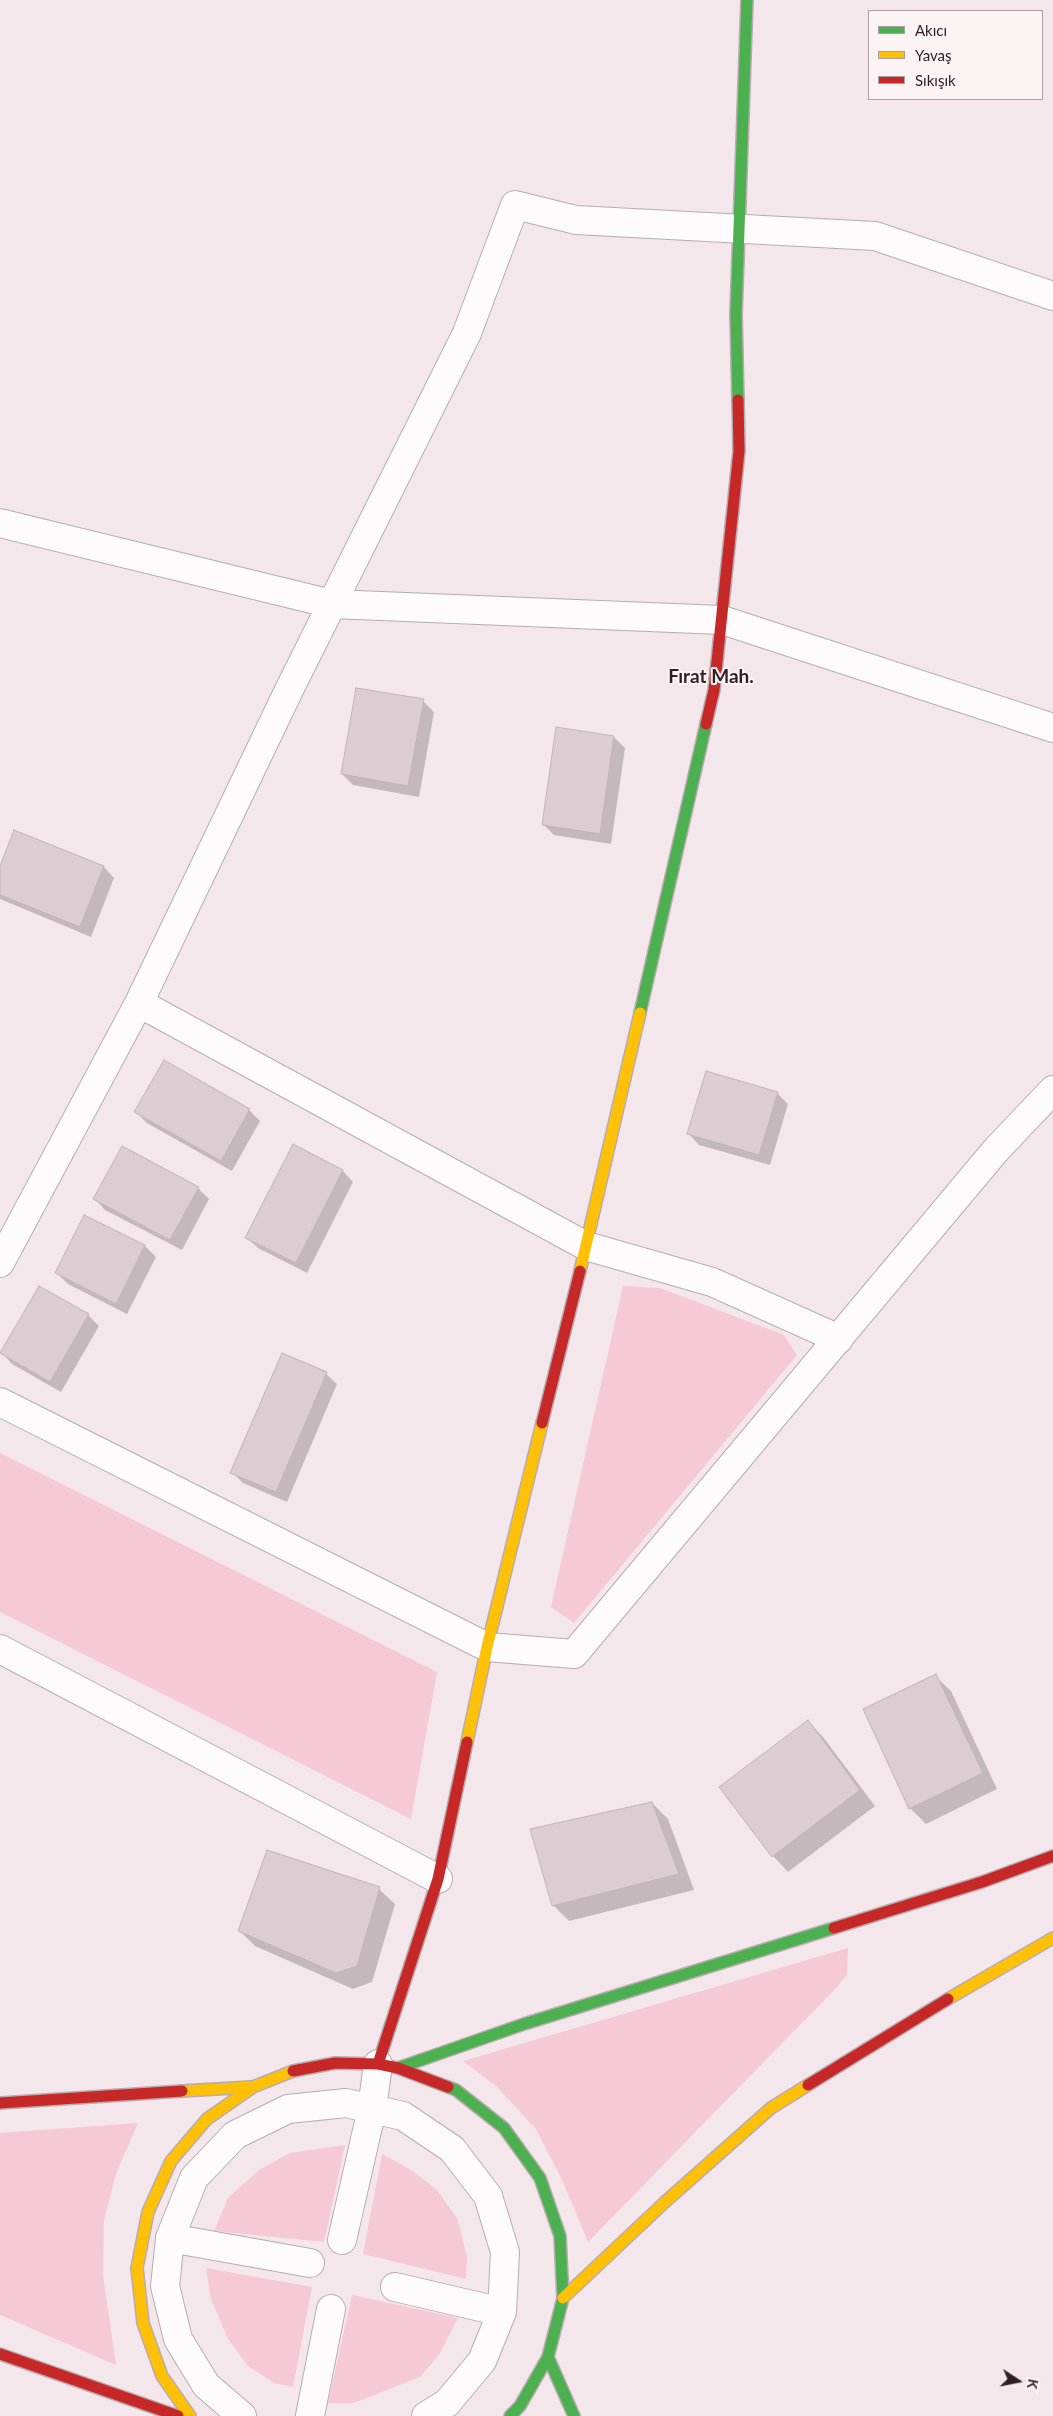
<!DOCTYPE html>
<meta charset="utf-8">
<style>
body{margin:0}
#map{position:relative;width:1053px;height:2416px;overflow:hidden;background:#f4e7eb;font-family:Lato,sans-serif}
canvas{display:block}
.legend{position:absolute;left:868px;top:10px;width:175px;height:90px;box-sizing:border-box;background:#fcf3f5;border:1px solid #aa9ea1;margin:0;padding:6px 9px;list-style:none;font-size:15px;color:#2f1f24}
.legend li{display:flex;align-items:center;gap:10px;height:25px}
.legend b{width:25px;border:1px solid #aa9ea1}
.north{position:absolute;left:993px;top:2356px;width:50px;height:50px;-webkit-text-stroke:4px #fcf3f5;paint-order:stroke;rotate:101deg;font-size:14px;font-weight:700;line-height:20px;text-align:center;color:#2f1f24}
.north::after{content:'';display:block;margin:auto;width:18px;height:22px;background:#2f1f24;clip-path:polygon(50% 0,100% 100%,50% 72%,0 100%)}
</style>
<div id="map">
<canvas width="1053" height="2416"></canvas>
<ul class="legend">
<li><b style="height:6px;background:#4caf50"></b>Akıcı</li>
<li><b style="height:6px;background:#ffc107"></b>Yavaş</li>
<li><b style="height:6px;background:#c62828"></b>Sıkışık</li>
</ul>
<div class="north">K</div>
</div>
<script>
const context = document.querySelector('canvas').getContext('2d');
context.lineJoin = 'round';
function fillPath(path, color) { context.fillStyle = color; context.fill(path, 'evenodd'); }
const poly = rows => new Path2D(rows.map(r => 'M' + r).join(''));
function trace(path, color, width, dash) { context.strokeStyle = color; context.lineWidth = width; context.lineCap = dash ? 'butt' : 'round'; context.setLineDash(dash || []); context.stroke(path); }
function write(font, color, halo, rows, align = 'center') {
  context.font = font + ' Lato,sans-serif'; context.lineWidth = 4; context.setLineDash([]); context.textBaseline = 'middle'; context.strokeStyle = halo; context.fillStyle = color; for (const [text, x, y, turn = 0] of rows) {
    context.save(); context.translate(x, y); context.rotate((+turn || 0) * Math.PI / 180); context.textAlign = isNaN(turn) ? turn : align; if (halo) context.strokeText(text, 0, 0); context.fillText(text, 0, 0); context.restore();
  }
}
fillPath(poly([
 [623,1286,660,1288,784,1335,797,1355,574,1623,551,1607],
 [0,1453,437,1672,411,1819,0,1612],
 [848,1948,847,1975,836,1988,588,2242,563,2182,536,2129,496,2086,463,2061],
 [138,2123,116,2174,104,2220,103,2275,116,2365,0,2315,0,2133],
 [345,2145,324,2242,214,2231,228,2198,259,2170,290,2153],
 [382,2154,413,2171,437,2190,458,2220,467,2258,466,2279,363,2254],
 [206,2268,312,2287,293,2387,274,2383,248,2366,228,2339,211,2299],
 [352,2295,458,2318,439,2355,420,2377,354,2403,328,2403]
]), '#f5c9d6');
fillPath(poly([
 [423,701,434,712,419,797,353,785,342,774],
 [614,737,625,748,611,844,554,835,543,824],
 [15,832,104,867,114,878,91,937,0,899,0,870],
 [777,1093,788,1104,770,1165,699,1145,689,1134],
 [249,1110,260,1121,232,1171,147,1123,136,1112],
 [294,1146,343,1171,353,1182,307,1273,258,1248,247,1238],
 [198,1188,209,1199,182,1250,105,1210,95,1199],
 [85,1216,145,1246,156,1257,127,1314,68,1284,57,1273],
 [88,1315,99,1326,61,1392,12,1364,2,1353],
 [282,1354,326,1374,337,1384,287,1502,243,1483,232,1472],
 [935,1676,951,1691,997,1789,926,1824,910,1808],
 [808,1722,823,1737,875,1806,788,1872,773,1856],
 [652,1803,668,1819,694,1890,569,1921,553,1905],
 [379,1889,395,1904,372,1982,353,1989,255,1946,239,1930]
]), '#0003');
const building = poly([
 [356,688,424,699,408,786,341,774,356,688],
 [556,727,614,736,600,834,542,825,556,727],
 [14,830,104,866,80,927,0,895,0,866,14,830],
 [164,1060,250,1109,221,1161,134,1112,164,1060],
 [706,1071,778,1092,759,1155,687,1134,706,1071],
 [293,1144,343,1170,296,1263,245,1238,293,1144],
 [122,1146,199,1187,170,1240,93,1199,122,1146],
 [84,1215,145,1245,116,1304,55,1273,84,1215],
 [39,1286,89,1314,50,1382,0,1353,39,1286],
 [282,1353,327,1372,276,1492,230,1473,282,1353],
 [936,1674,983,1773,909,1809,863,1709,936,1674],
 [808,1720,860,1790,772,1857,719,1787,808,1720],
 [652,1802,679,1874,552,1906,530,1829,652,1802],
 [267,1850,380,1887,357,1966,336,1973,238,1931,267,1850]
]);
fillPath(building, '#dbcdd1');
trace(building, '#c0b3b7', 1);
const street = poly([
 [0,523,332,604,722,620,1053,728],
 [139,1003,586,1246,712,1282,839,1339],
 [0,1263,139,1003,289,690,467,333,515,205,576,220,875,236,1053,296],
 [0,1402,487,1647,574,1654,996,1150,1053,1090],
 [0,1649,438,1879],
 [170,2238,310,2263],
 [342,2240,372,2109,378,2064],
 [395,2287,502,2312],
 [242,2416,206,2385,178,2339,165,2286,170,2238,194,2178,235,2135,288,2109,346,2103,403,2116,452,2149,488,2196,505,2252,502,2312,482,2361,447,2403,426,2416],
 [310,2416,331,2309]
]);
const fast = poly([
 [738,400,736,315,747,0],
 [640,1013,706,724],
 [398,2068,524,2024,834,1928],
 [448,2087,456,2090,504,2128,540,2178,560,2236,563,2298,548,2357,520,2406,510,2416],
 [548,2357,574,2416]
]);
const slow = poly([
 [580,1271,640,1013],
 [467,1742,487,1647,542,1423],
 [948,1999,1053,1938],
 [182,2091,251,2087],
 [563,2298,665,2202,771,2108,808,2085],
 [190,2416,162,2376,143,2323,137,2268,148,2212,171,2161,207,2119,253,2087,293,2071]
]);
const jam = poly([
 [706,724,714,690,739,451,738,400],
 [542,1423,580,1271],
 [834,1928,982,1882,1053,1856],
 [378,2064,438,1879,467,1742],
 [293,2071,335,2063,378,2064,398,2068,448,2087],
 [808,2085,948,1999],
 [0,2103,182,2091],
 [0,2354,178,2416]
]);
trace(street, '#b9acb0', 30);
trace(fast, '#b9acb0', 14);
trace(slow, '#b9acb0', 14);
trace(jam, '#b9acb0', 14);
trace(street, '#fdfbfc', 28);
trace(fast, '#4caf50', 11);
trace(slow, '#ffc107', 11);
trace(jam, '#c62828', 11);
write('bold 19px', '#2f1f24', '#fcf3f5', [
 ["Fırat Mah.",711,677]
]);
</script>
